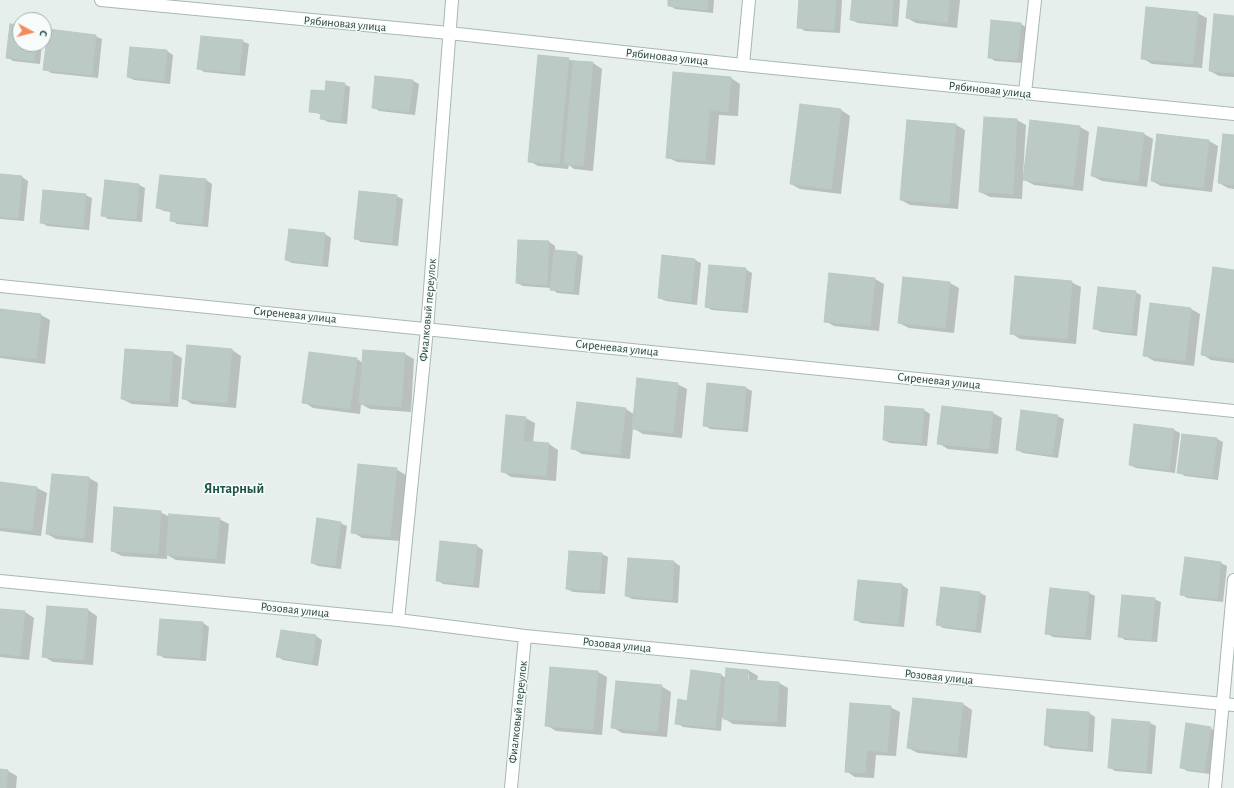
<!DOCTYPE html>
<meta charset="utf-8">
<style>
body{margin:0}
#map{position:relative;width:1234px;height:788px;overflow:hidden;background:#e6efeb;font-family:"Alegreya Sans",sans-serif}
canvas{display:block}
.north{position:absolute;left:12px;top:12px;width:40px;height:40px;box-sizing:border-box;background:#f7fbf9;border:1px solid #a3b1ad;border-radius:50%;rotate:97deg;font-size:11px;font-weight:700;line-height:16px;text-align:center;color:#24423b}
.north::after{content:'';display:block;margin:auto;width:14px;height:18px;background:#f58a5e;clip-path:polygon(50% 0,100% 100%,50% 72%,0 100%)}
</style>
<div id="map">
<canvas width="1234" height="788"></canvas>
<div class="north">С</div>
</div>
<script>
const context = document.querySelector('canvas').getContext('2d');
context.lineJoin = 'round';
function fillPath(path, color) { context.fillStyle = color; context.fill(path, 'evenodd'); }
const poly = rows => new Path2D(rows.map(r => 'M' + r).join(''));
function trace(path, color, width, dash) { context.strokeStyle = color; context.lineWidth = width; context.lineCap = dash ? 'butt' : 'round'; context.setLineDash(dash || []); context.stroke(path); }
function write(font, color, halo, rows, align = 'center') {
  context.font = font + ' "Alegreya Sans",sans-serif'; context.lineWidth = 3; context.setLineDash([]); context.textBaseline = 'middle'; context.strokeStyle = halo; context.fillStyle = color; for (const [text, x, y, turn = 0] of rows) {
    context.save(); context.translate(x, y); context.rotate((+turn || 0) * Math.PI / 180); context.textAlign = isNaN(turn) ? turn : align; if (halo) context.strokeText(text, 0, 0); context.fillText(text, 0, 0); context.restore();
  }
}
fillPath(poly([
 [669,0,714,0,713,13,675,9,669,5],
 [800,0,842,0,840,33,805,31,798,27],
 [853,0,900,0,898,27,858,23,851,20],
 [909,0,960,0,957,28,916,23,907,18],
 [1197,13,1207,18,1202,68,1152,64,1142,58],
 [1234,17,1234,77,1219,76,1210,71],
 [1021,24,1027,28,1023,63,995,61,989,57],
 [20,26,20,44,42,44,40,64,13,61,7,57],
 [95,36,102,39,98,78,51,73,45,69],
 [242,41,249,44,245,76,204,72,198,68],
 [167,51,173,55,170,84,134,80,128,77],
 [539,56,593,63,602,69,593,171,574,169,569,165,568,169,538,166,529,161],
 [674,73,731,78,740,84,738,116,719,115,715,165,677,162,667,157],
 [413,81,419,84,415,115,379,111,373,107],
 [344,84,350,87,347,124,328,122,321,118,322,115,310,111,326,92],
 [841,110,850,116,841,194,800,189,791,184],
 [1017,120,1026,125,1023,176,1025,176,1031,121,1080,127,1089,132,1083,191,1034,185,1023,179,1022,199,990,197,980,192],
 [956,125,965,130,958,209,910,205,901,200],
 [1144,134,1153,139,1147,187,1102,181,1092,176],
 [1234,136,1234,189,1228,188,1219,183],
 [1209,141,1218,146,1212,192,1161,186,1152,181],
 [0,175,22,177,28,181,24,221,0,219],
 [161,176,206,180,212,184,208,227,177,224,171,220,172,212,164,211,158,208],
 [106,181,139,185,145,188,142,222,108,219,102,215],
 [85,195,92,198,89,230,47,226,41,222],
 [396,196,403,199,398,246,361,242,355,238],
 [290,230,325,234,331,238,328,267,292,263,286,260],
 [549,242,555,246,555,251,576,253,583,256,579,295,557,293,551,288,523,286,517,283],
 [695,260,701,263,697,305,666,301,659,298],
 [745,269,752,273,748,313,712,310,706,307],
 [1234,271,1234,363,1211,360,1202,354],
 [875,279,884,284,879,331,834,326,825,321],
 [1071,282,1081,287,1076,344,1020,339,1011,333],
 [950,283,959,288,954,333,909,328,899,323],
 [1135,292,1141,295,1137,336,1101,332,1094,328],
 [1191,309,1200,314,1194,366,1154,361,1144,355],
 [0,310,41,315,50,320,45,364,0,358],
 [232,350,241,356,236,408,192,404,183,398],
 [173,353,182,358,178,407,132,404,122,399],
 [405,354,414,359,411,412,370,409,361,404,360,414,313,408,304,402,357,359,363,363],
 [677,384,687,389,682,438,643,434,633,428,630,459,582,454,572,448,626,409,635,415],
 [746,388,752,391,748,432,710,429,704,425],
 [924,410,930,414,927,446,890,443,884,440],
 [993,413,1002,418,998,454,948,449,938,443],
 [1057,416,1064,419,1058,458,1023,453,1017,450],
 [525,418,535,423,533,443,549,444,558,450,556,481,511,477,502,471],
 [1174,430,1180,433,1175,473,1136,468,1130,465],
 [1217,439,1223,442,1218,480,1185,476,1178,472],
 [396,469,406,475,400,541,362,538,353,532],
 [53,475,89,478,98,483,93,543,56,539,47,534],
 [0,483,37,488,47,493,41,536,0,531],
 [160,512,170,517,219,519,229,524,225,564,176,560,167,555,167,559,122,556,112,551],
 [340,523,347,526,341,569,318,566,312,563],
 [441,542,477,546,483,550,479,588,443,584,437,580],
 [602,554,608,557,605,594,573,592,567,589],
 [1186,558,1221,563,1227,566,1223,602,1187,598,1181,594],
 [629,559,674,562,680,566,678,603,632,599,626,596],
 [902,585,908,589,904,627,861,623,855,619],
 [980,593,986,596,981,633,943,628,937,624],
 [1089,593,1095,596,1091,640,1053,637,1046,633],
 [1154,599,1161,602,1157,642,1125,640,1119,636],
 [0,610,25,612,34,618,29,660,0,657],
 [88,610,97,616,93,665,53,662,43,656],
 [160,620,203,623,209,627,206,661,164,658,158,654],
 [282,631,316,636,322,640,318,666,283,660,277,656],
 [727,669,748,670,758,676,757,681,779,683,788,688,786,727,733,724,722,717,721,731,683,727,677,723,688,702,721,675,726,678],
 [747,674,749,674,749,685,747,685],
 [598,672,607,677,602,735,556,731,546,725],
 [661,686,671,692,667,737,622,733,612,727],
 [963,704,972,710,967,758,918,753,908,748],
 [890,707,900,712,896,756,876,755,874,778,855,777,846,771],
 [1048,710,1089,713,1095,717,1093,752,1051,748,1045,745],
 [1113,720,1150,723,1156,726,1152,774,1115,771,1109,767],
 [1210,728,1217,732,1210,774,1187,771,1181,767],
 [0,770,8,771,17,776,16,788,0,788]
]), '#0003');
const building = poly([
 [668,0,708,0,707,10,668,6,668,0],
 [799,0,836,0,834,30,797,28,799,0],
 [852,0,893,0,892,24,850,20,852,0],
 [908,0,950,0,947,23,906,18,908,0],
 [1146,7,1198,12,1193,64,1141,59,1146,7],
 [1214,14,1234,16,1234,73,1209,71,1214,14],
 [991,20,1021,23,1017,60,988,58,991,20],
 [10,24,20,25,20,44,36,44,34,61,6,58,10,24],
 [48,29,96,35,92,75,43,70,48,29],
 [201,36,243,40,239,73,197,69,201,36],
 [130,47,167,50,164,81,127,77,130,47],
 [538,55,569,58,559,164,528,162,538,55],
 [573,61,593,62,583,166,564,164,573,61],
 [673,72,731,77,728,112,710,110,705,161,666,158,673,72],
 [375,76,413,80,409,112,372,108,375,76],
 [326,81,345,83,341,121,320,119,321,113,309,112,311,90,325,91,326,81],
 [800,104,841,109,831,189,790,184,800,104],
 [984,117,1017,119,1013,194,979,192,984,117],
 [907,120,956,124,949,204,900,200,907,120],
 [1030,120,1080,126,1073,186,1023,180,1030,120],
 [1098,127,1144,133,1138,182,1091,176,1098,127],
 [1157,134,1209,140,1203,188,1151,181,1157,134],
 [1223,134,1234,135,1234,185,1218,183,1223,134],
 [0,174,22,176,18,218,0,217,0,174],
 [160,175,206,179,202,224,170,221,171,210,156,208,160,175],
 [105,180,139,184,136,219,101,216,105,180],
 [43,190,86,194,83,227,40,223,43,190],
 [359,191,397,195,392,243,354,239,359,191],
 [289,229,325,233,322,265,285,260,289,229],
 [518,240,549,241,547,285,516,283,518,240],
 [554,250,577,252,573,292,550,290,554,250],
 [662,255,695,259,691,302,658,298,662,255],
 [709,265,746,268,742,311,705,307,709,265],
 [1213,267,1234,270,1234,359,1201,355,1213,267],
 [829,273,875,278,870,326,824,322,829,273],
 [1015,276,1072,281,1067,339,1010,334,1015,276],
 [903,277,950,282,945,328,898,323,903,277],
 [1098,287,1136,291,1131,333,1093,329,1098,287],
 [1150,303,1191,308,1185,361,1143,356,1150,303],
 [0,309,41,314,36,359,0,355,0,309],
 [187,345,232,349,227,403,182,399,187,345],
 [125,349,173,352,169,403,121,399,125,349],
 [363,350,405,353,401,407,359,404,363,350],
 [309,352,357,358,350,409,302,403,309,352],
 [637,378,678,383,673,433,632,429,637,378],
 [707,383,746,387,742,429,703,426,707,383],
 [577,402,626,408,620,455,571,449,577,402],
 [885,406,924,409,921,443,883,440,885,406],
 [942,406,993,412,989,449,937,444,942,406],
 [1021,410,1058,415,1052,455,1016,450,1021,410],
 [506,415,526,417,523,441,549,443,546,476,501,472,506,415],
 [1134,424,1174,429,1169,470,1129,465,1134,424],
 [1182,434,1217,438,1212,477,1177,473,1182,434],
 [358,464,397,468,390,537,351,533,358,464],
 [52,474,89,477,84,538,46,534,52,474],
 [0,482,37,487,32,531,0,527,0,482],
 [114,507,161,511,158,554,111,551,114,507],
 [169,514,220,518,216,559,166,555,169,514],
 [317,518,341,522,335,566,311,563,317,518],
 [440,541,477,545,473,585,436,581,440,541],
 [569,551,602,553,599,591,566,589,569,551],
 [1185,557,1221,562,1217,599,1180,595,1185,557],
 [628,558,674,561,672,600,625,596,628,558],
 [858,580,902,584,898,624,854,620,858,580],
 [941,587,980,592,975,630,936,625,941,587],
 [1050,588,1089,592,1085,637,1045,634,1050,588],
 [1122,595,1155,598,1151,640,1118,637,1122,595],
 [47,606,88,609,84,660,42,657,47,606],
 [0,609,25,611,20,656,0,653,0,609],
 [160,619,203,622,200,658,157,655,160,619],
 [281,630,316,635,312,663,276,657,281,630],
 [550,667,598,671,593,730,545,726,550,667],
 [726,668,748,670,748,680,779,682,777,722,723,719,726,668],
 [691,670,721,674,715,728,675,724,678,699,687,701,691,670],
 [616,681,662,685,657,732,611,728,616,681],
 [913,698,963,703,957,754,907,748,913,698],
 [850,703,891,706,887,752,867,750,865,773,845,772,850,703],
 [1047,709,1089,712,1087,749,1044,745,1047,709],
 [1112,719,1150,722,1146,771,1108,768,1112,719],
 [1186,723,1211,727,1204,772,1180,768,1186,723],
 [0,769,8,770,6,788,0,788,0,769]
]);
fillPath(building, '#bbcac5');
trace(building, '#b8c9c3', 1);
const street = poly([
 [101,0,449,33,743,65,1234,114],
 [743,65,749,0],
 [1025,93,1035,0],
 [0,286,1234,411],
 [0,581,398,620,525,636,1234,705],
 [398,620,427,329,452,0],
 [511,788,525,636],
 [1215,788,1234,580]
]);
trace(street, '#a8b8b3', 14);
trace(street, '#fff', 12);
write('12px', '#24423b', '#f7fbf9', [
 ["Рябиновая улица",345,24,5],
 ["Рябиновая улица",667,57,6],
 ["Рябиновая улица",990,90,6],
 ["Фиалковый переулок",428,310,-85],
 ["Сиреневая улица",295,315,6],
 ["Сиреневая улица",617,348,6],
 ["Сиреневая улица",939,381,6],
 ["Розовая улица",295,610,6],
 ["Розовая улица",617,645,6],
 ["Розовая улица",939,677,6],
 ["Фиалковый переулок",518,712,-84]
]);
write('bold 14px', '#1e554b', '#f7fbf9', [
 ["Янтарный",234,489]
]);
</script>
